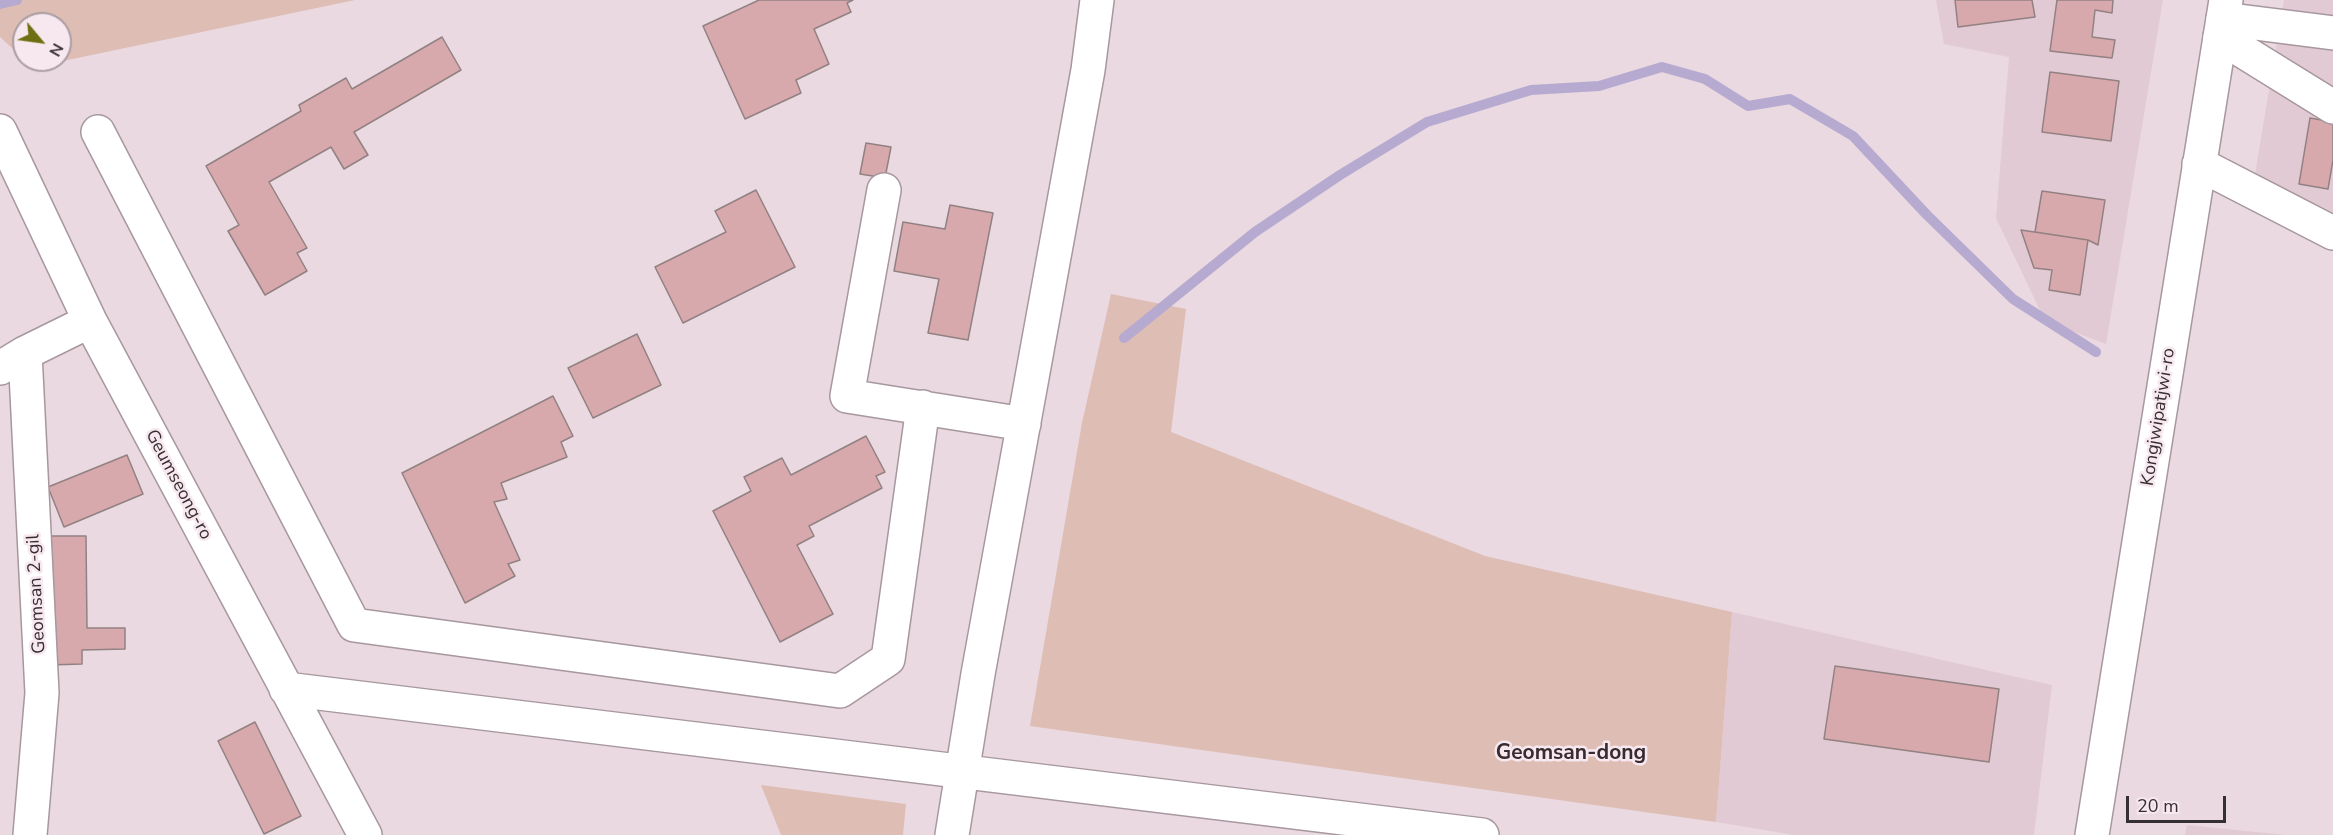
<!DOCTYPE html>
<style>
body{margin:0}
#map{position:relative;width:2333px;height:835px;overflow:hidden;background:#ead9e1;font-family:"Nunito Sans",sans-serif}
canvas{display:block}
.north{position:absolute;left:12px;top:12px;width:60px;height:60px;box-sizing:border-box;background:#f7e7ee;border:2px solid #aa9da3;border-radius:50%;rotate:119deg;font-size:16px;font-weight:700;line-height:24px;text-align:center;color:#362f32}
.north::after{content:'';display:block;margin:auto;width:21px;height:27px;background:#6e6f13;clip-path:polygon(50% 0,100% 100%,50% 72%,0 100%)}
.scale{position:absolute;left:2126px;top:796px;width:100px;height:27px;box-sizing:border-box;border:3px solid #362f32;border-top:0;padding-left:8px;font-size:18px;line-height:21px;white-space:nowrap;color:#362f32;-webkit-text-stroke:4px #f7e7ee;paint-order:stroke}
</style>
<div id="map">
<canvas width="2333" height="835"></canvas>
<div class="north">N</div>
<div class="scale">20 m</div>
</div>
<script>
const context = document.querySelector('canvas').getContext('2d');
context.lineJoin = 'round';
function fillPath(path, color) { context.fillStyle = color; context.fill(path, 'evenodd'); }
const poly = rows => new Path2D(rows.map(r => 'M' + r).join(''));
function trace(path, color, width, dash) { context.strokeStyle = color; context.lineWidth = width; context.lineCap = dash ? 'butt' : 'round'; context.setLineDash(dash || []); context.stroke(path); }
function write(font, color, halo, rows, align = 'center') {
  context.font = font + ' "Nunito Sans",sans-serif'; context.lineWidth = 5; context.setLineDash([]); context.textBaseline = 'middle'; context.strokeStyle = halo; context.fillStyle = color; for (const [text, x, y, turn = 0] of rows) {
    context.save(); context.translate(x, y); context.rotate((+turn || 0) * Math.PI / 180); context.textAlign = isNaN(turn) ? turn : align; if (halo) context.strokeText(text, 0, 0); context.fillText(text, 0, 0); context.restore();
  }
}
fillPath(poly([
 [1936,0,2163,0,2106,344,2045,321,1996,218,2009,57,1944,44],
 [2284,0,2333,0,2333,212,2255,174],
 [1732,612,2052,685,2034,835,1794,835,1716,822],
 [2187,825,2286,835,2185,835]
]), '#e2cad4');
fillPath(poly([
 [0,0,355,0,34,67,26,60,60,60,60,24,24,24,24,59,0,37],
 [1111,294,1186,309,1171,432,1485,556,1732,612,1716,822,1030,726,1082,423],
 [761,785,906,804,903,835,781,835]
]), '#ddbdb4');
trace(poly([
 [0,4,17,0],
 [1124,338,1255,232,1340,175,1427,122,1531,90,1599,86,1662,67,1705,79,1748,106,1790,99,1853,136,1927,215,2013,299,2096,352]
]), '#b7aad0', 10);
const building = poly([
 [759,0,853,0,847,3,851,12,814,29,829,64,796,80,801,93,745,119,703,26,759,0],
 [1955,0,2032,0,2035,17,1958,27,1955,0],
 [2057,0,2113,0,2112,13,2095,10,2092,37,2115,40,2112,58,2050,51,2057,0],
 [442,37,461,70,354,132,368,155,344,169,331,147,269,182,307,248,297,253,307,271,265,295,228,231,239,225,206,166,301,111,299,105,346,78,352,89,442,37],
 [2050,72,2119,81,2111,141,2042,132,2050,72],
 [2310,118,2333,122,2333,160,2328,189,2299,184,2310,118],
 [866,143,891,147,885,178,860,174,866,143],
 [756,190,795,267,683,323,655,267,726,232,715,211,756,190],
 [2042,191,2105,200,2098,245,2088,240,2035,232,2042,191],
 [950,205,993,213,968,340,928,333,939,279,894,271,903,222,945,229,950,205],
 [2021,230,2088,240,2080,295,2049,290,2052,270,2034,268,2021,230],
 [637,334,661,385,593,418,568,368,637,334],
 [553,396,573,436,561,442,567,457,501,483,507,499,494,502,520,560,508,564,515,576,465,603,402,473,553,396],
 [866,436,885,472,876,476,882,488,809,526,814,536,797,545,833,614,780,642,713,511,751,491,744,477,782,458,791,475,866,436],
 [127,455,143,494,64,527,48,487,127,455],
 [49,536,86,536,87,628,125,628,125,649,82,650,82,664,49,665,49,536],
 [1835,666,1999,689,1989,762,1824,739,1835,666],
 [255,722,301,816,264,834,218,741,255,722]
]);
fillPath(building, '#d8a9ac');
trace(building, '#928182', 1.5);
const minor = poly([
 [2223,19,2333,33],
 [2220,37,2333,107],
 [0,131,90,321,365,835],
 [98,132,354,625,840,691,888,659,923,407],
 [2199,164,2333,233],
 [884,190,847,396,1024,424],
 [25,353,42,693,30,835],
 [0,368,25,353,90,321],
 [286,689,1482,835],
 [952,835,978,674,1088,70,1097,0]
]);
const major = poly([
 [2092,835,2226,0]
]);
trace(minor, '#a7979e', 36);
trace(major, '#a7979e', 36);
trace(minor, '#fff', 33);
trace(major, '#fff', 33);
write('18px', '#362f32', '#f7e7ee', [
 ["Kongjwipatjwi-ro",2159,417,-81],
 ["Geumseong-ro",178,485,62],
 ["Geomsan 2-gil",37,594,-93]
]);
write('bold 21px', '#372b30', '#f7e7ee', [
 ["Geomsan-dong",1571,754]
]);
</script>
